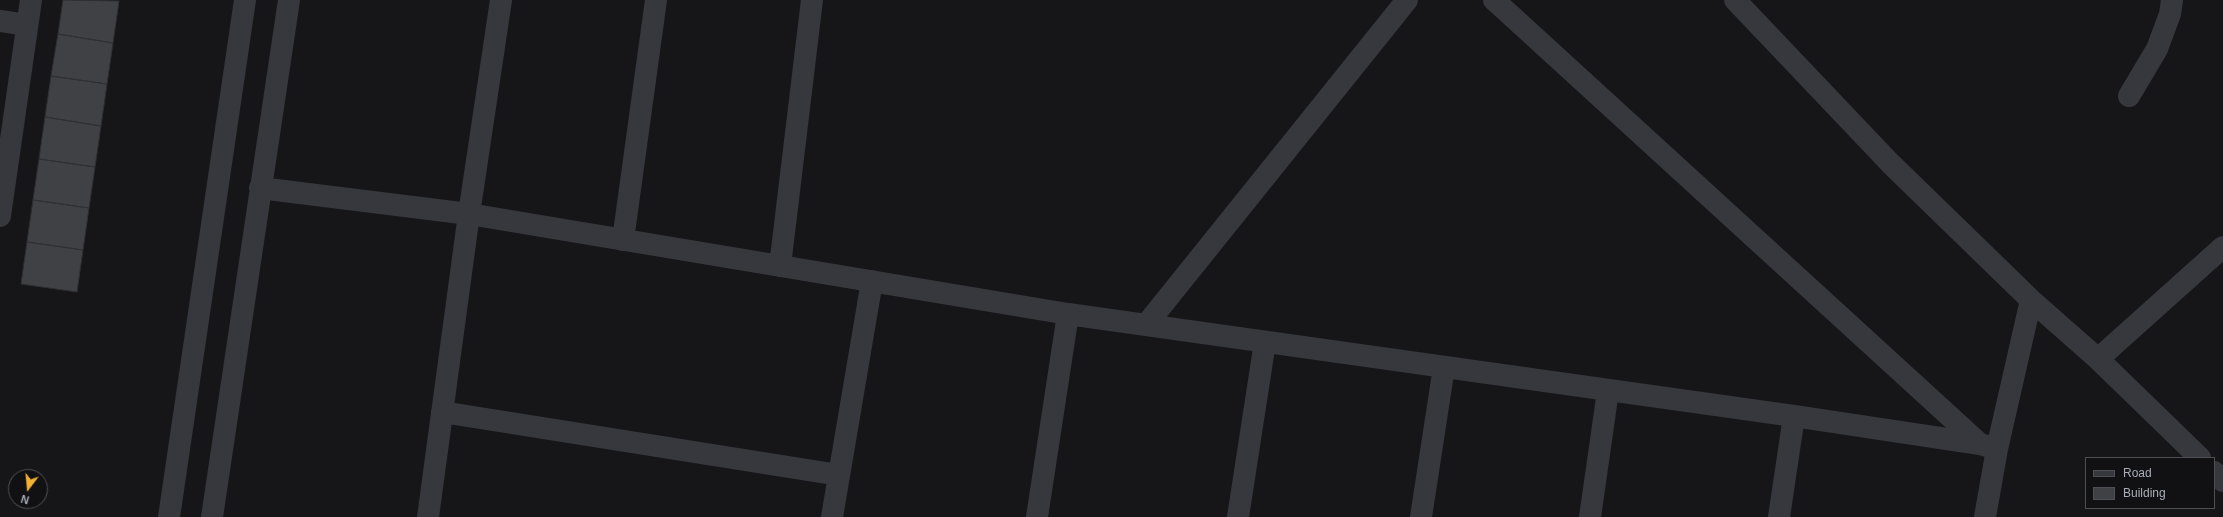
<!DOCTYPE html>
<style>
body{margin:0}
#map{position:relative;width:2223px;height:517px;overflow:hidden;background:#161618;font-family:Helvetica,sans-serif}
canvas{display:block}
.legend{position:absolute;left:2085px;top:457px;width:130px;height:52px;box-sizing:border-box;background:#111113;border:1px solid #4d4f55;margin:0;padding:5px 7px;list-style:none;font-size:12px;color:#a8adb8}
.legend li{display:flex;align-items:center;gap:8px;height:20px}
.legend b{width:20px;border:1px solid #4d4f55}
.north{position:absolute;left:8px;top:469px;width:40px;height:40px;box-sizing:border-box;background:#111113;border:1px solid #4d4f55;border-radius:50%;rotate:196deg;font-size:11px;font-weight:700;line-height:16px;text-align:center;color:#a8adb8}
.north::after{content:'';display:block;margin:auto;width:14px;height:18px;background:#f2b134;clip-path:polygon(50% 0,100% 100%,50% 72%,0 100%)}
</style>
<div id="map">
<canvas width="2223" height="517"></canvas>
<ul class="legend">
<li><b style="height:5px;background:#37383d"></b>Road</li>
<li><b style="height:11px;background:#404145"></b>Building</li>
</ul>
<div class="north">N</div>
</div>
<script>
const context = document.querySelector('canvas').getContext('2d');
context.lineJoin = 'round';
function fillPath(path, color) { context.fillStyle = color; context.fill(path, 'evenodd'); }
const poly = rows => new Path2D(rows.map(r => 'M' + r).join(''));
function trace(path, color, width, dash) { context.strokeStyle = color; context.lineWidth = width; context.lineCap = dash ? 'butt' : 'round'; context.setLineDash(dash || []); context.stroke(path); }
const building = poly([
 [63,0,119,1,113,43,58,34,63,0],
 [58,34,113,43,107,84,51,76,58,34],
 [51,76,107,84,101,126,45,117,51,76],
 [45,117,101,126,95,167,39,159,45,117],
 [39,159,95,167,89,208,33,200,39,159],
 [33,200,89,208,83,250,27,242,33,200],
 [27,242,83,250,77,292,21,284,27,242]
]);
fillPath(building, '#404145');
trace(building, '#303034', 1);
trace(poly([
 [1494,0,1980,444],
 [1735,0,1891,164,2031,300,2098,359,2200,458],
 [0,21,27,25],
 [2129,96,2157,49,2170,14,2172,0],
 [260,188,469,214,1068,314,1794,416,1980,444,1997,449],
 [0,216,31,0],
 [623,240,656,0],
 [780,266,812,0],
 [1146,325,1407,0],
 [2098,359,2223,247],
 [442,412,839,475],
 [2214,472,2223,481],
 [169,517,245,0],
 [212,517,289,0],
 [428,517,469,214,501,0],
 [832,517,872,281],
 [1037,517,1068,314],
 [1238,517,1265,342],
 [1421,517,1444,367],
 [1590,517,1608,391],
 [1779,517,1794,416],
 [1985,517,1997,449,2031,300]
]), '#37383d', 22);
</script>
